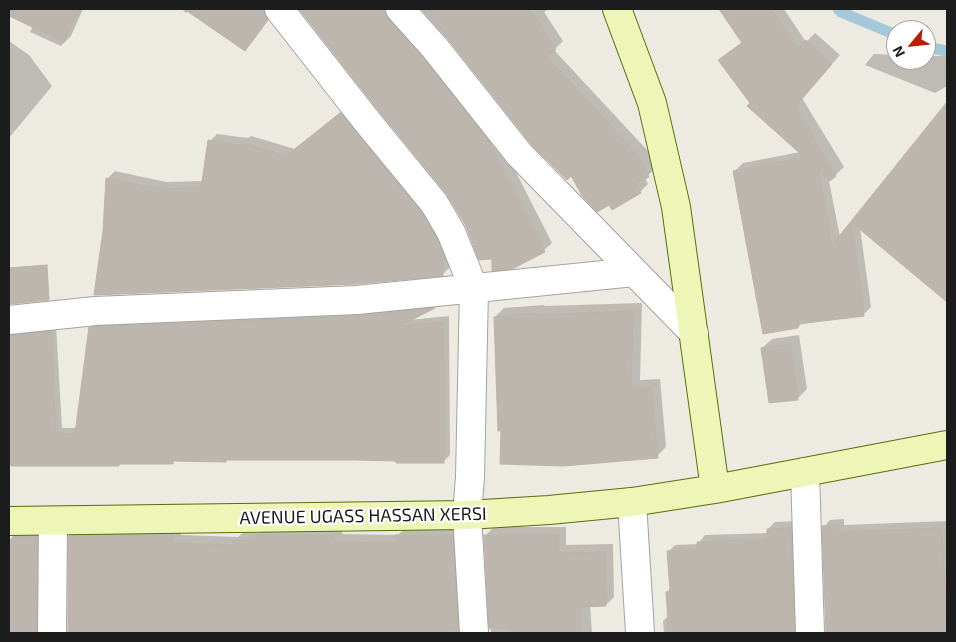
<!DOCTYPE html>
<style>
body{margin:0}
#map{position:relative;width:956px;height:642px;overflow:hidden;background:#edeae1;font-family:"Exo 2",sans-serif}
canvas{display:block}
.frame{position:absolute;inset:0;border:10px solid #1c1c1c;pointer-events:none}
.north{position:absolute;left:886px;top:20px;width:50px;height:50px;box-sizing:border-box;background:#fff;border:1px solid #a4a4a4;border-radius:50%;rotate:242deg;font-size:14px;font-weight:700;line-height:20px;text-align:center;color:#1c1c1c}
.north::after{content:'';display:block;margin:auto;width:18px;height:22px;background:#bf1a08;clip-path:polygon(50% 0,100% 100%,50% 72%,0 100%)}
</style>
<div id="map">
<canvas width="956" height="642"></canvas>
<div class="frame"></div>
<div class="north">N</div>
</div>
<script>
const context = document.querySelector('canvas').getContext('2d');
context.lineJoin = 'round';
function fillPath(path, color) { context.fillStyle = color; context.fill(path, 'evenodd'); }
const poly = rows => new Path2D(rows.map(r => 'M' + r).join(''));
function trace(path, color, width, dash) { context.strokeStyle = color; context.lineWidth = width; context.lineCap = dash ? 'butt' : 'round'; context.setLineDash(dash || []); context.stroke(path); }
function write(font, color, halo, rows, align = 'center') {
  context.font = font + ' "Exo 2",sans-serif'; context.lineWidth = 4.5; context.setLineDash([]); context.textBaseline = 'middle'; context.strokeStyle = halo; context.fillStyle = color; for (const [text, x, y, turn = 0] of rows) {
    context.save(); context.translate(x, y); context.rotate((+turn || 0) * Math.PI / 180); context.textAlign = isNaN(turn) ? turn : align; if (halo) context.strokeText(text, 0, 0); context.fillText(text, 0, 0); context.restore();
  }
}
fillPath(poly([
 [41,9,83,9,71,36,61,46,30,32],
 [182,9,266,9,273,14,253,41,245,50,189,10,186,13],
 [300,9,395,9,496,133,552,243,544,250,511,267,493,258,466,224,447,192,379,109],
 [422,9,549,9,544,12,563,41,554,50,647,150,656,168,645,178,648,184,640,192,610,203,572,174],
 [721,9,784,9,806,42,815,33,840,55,802,98,844,167,829,181,840,237,947,104,947,237,912,271,860,228,871,307,863,315,802,323,798,327,735,171,743,163,800,152,751,103,719,60,742,42],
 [9,41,29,55,52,86,9,138],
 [874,54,896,55,896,60,926,60,926,56,947,56,947,86,935,93,865,65],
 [349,106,428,204,450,254,450,267,443,274,104,231,108,178,115,171,166,182,204,181,210,141,217,134,248,138,251,136,295,149],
 [439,302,434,307,409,320,449,316,450,455,444,461,398,460,175,460,172,463,120,463,118,465,9,465,9,328,56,326,62,428,77,428,91,328,97,322],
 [642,303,640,380,660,379,666,447,657,456,502,430,495,317,504,308,544,305,544,306],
 [799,335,807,389,798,398,762,348,772,339],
 [844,519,844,525,947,521,947,633,827,633,824,527,830,520],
 [797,521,803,633,664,633,663,621,669,615,667,592,671,588,669,551,675,545,698,544,705,535,768,533,768,529,775,522],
 [181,527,181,535,238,537,243,533,260,533,266,527,342,528,342,534,398,535,405,528,461,527,469,633,69,633,70,536,78,528],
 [494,527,566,527,566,545,613,544,614,597,606,605,590,606,592,633,491,633,485,536],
 [45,528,47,633,9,633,9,539,13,539,13,537,21,529]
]), '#0003');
trace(poly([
 [838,9,841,12,896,35],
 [926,47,947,51]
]), '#a3c8d9', 11);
const building = poly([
 [9,9,79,9,64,42,9,16,9,9],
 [184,9,264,9,267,20,245,51,184,9],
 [299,9,385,9,388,19,423,58,489,141,545,252,512,269,492,271,492,259,479,260,465,224,446,193,378,110,299,9],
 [421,9,530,9,556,50,546,56,640,158,649,177,636,183,641,193,612,210,609,205,597,212,583,197,571,176,567,180,531,144,447,38,421,9],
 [719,9,771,9,797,49,806,40,832,64,795,107,836,176,830,181,818,170,832,245,947,102,947,302,851,222,864,316,798,324,798,328,763,334,733,171,804,157,747,106,750,103,718,60,742,43,719,9],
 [340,113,421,212,437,239,446,260,443,260,443,276,356,284,94,295,103,231,106,178,158,189,201,188,208,140,241,146,242,143,286,156,340,113],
 [47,265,49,300,9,304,9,268,47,265],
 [435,308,400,326,443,322,444,463,396,463,396,461,356,460,226,460,226,462,173,461,173,464,119,464,119,466,11,466,11,464,9,464,9,335,51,331,56,433,75,434,89,327,358,316,435,308],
 [633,311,631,389,651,387,658,458,563,466,500,464,501,431,498,431,494,317,535,313,535,315,633,311],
 [790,344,798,400,769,403,761,348,790,344],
 [838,525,838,532,942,528,947,633,826,633,822,526,838,525],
 [791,528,794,633,669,633,666,592,670,591,667,551,697,550,697,542,767,539,767,529,791,528],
 [173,534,173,543,233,545,233,540,256,541,256,535,334,535,334,542,395,543,395,535,453,535,458,628,451,628,451,633,68,633,68,536,173,534],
 [484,535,558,535,558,553,605,552,606,606,580,607,580,631,564,631,564,633,512,633,511,628,489,628,484,535],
 [37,536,36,633,12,633,12,631,9,631,9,547,12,548,12,537,37,536]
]);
fillPath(building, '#bdb6ae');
trace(building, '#beb2a5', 1);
const street = poly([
 [279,9,366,120,434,203,451,232,474,289,470,477,467,515,474,633],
 [400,9,435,48,519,154,694,333],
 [9,320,95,311,357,300,634,272],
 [805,472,810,633],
 [632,502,640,633],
 [52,633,53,521]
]);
const secondary = poly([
 [617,9,652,103,676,207,715,489],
 [9,521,467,515,549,510,632,502,715,489,947,445]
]);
trace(street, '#a3a3a3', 30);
trace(secondary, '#586d09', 30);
trace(street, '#fff', 28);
trace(secondary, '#edf6b6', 28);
write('18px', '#1c1c1c', '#fff', [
 ["AVENUE UGASS HASSAN XERSI",363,516,-1]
]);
</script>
